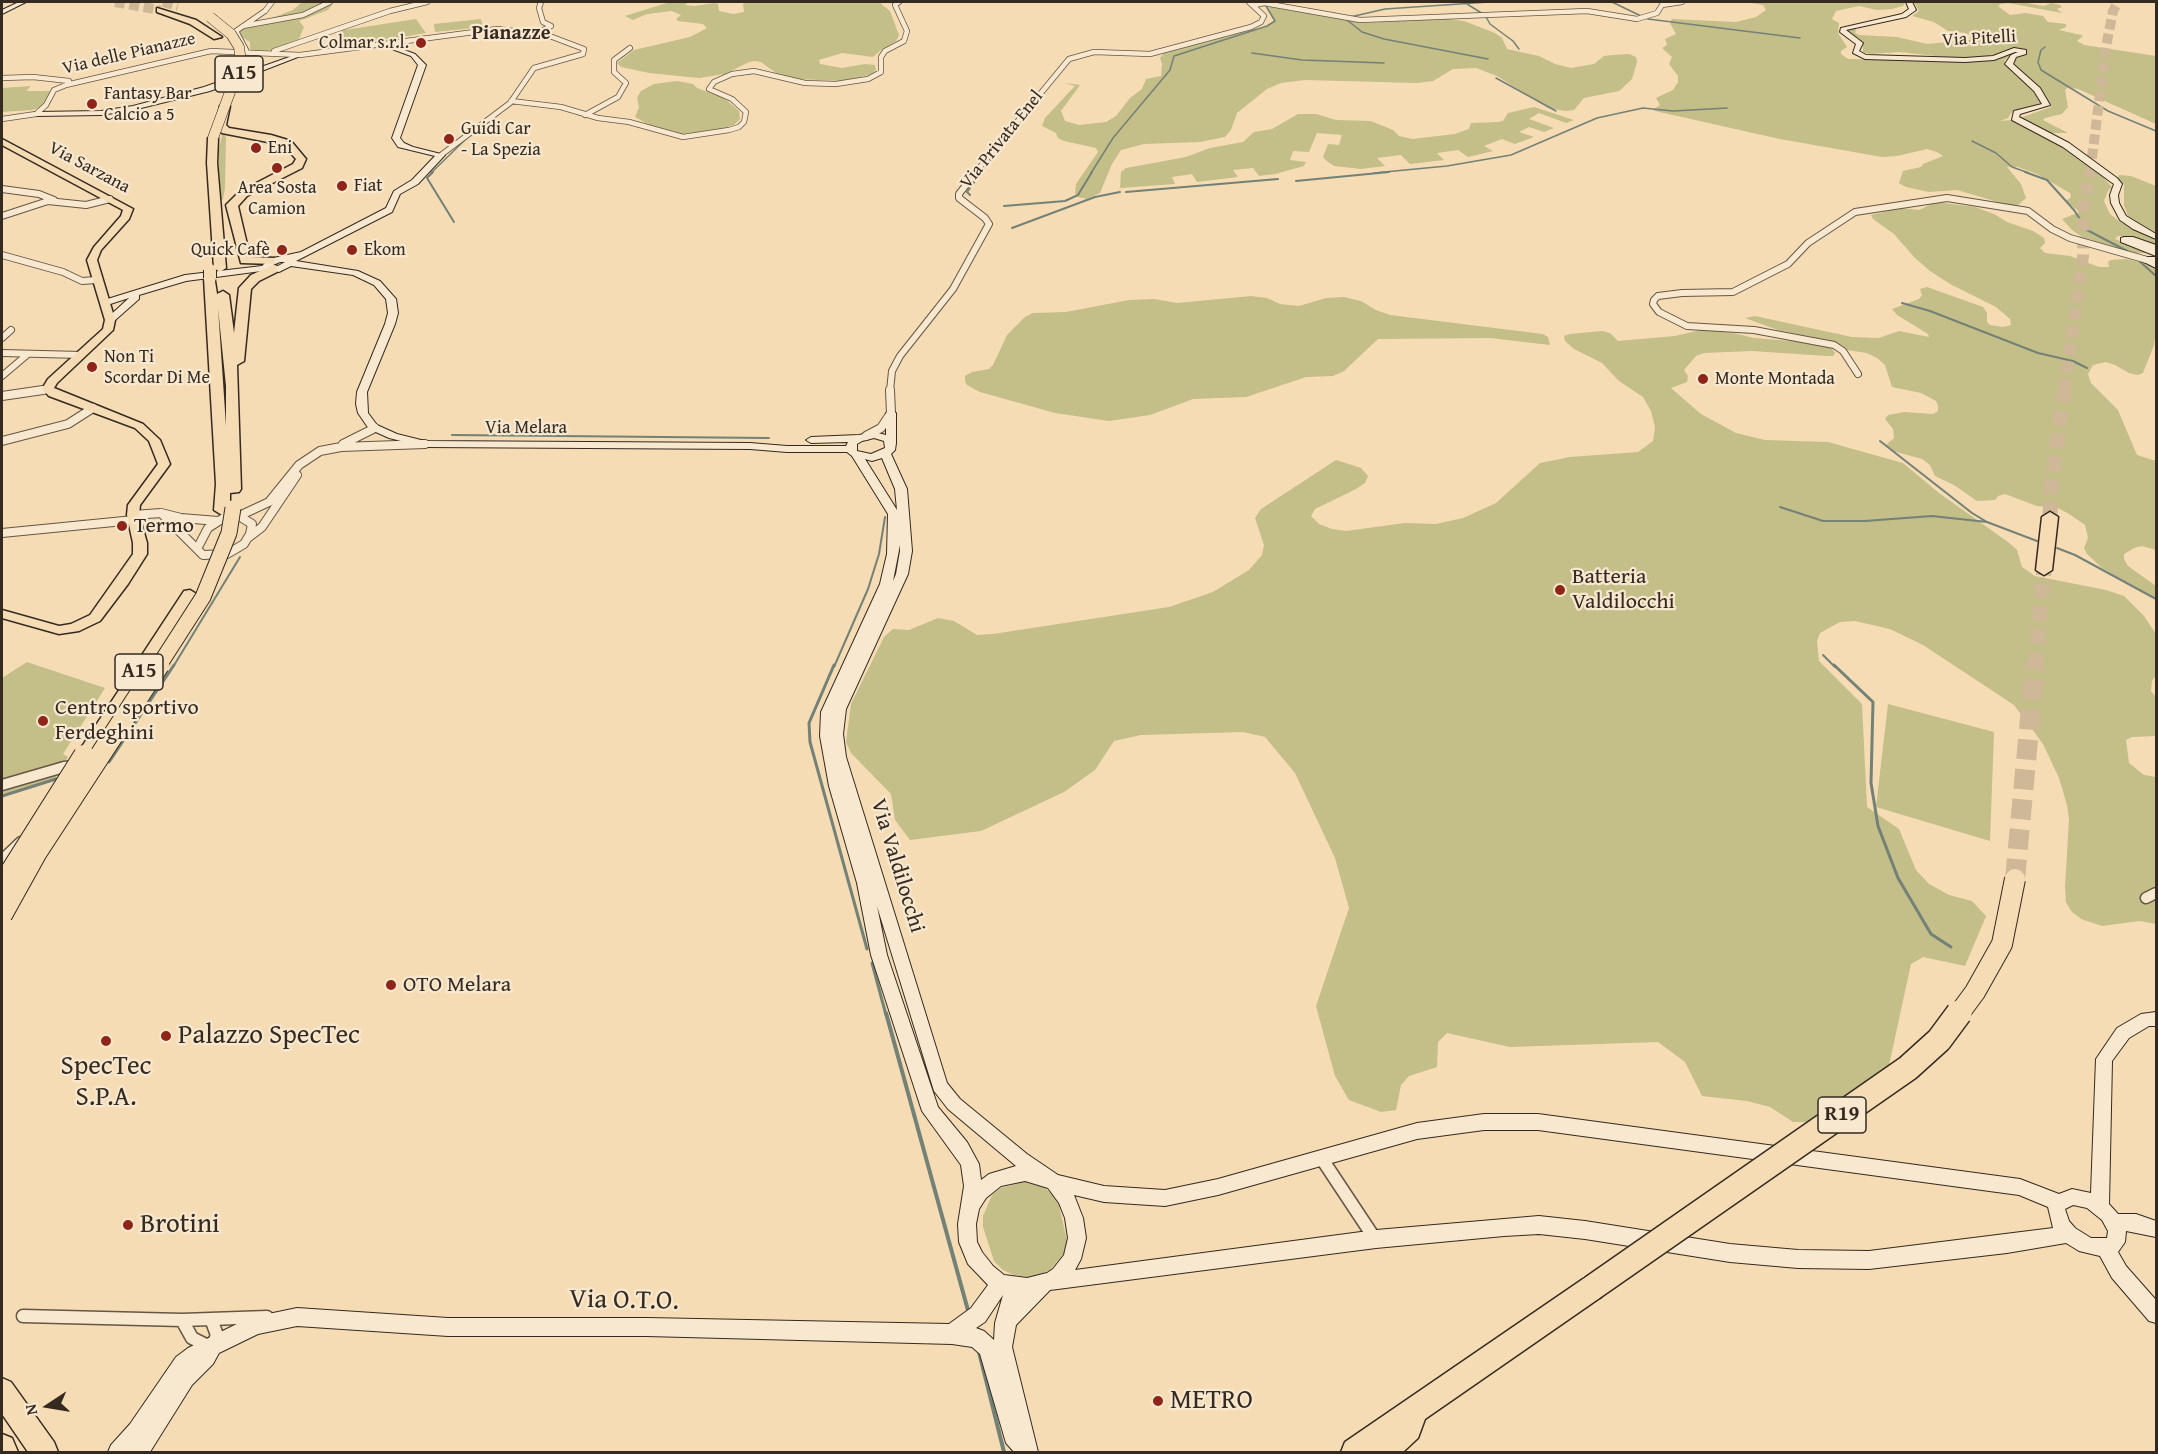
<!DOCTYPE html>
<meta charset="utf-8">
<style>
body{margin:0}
#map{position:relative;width:2158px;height:1454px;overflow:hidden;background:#f5dcb5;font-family:"Gentium Book Plus",serif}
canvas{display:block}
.frame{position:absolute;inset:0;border:3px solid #352a20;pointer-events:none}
.north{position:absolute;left:18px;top:1376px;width:60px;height:60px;-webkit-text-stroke:4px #f8e8cf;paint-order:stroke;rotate:258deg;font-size:16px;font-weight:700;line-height:24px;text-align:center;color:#352a20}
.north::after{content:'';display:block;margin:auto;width:21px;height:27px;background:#352a20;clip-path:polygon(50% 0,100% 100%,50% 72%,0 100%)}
</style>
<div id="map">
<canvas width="2158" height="1454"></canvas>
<div class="frame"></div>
<div class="north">N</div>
</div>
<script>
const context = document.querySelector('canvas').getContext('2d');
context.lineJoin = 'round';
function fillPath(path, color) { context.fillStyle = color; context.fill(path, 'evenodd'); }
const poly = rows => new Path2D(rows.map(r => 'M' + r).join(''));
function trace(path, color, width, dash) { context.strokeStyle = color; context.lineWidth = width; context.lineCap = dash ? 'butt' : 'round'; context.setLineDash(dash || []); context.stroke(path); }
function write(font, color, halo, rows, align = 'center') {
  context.font = font + ' "Gentium Book Plus",serif'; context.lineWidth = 4.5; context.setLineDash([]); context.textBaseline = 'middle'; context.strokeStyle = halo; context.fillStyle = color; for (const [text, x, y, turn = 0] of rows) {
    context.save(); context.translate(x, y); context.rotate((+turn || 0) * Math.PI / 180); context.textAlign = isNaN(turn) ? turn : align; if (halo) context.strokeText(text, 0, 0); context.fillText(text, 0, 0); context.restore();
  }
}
fillPath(poly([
 [302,2,334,2,328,10,299,21,304,27,299,39,271,50,250,50,250,42,240,36,238,32,240,30,293,10],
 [670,2,689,2,685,5,695,6,714,3,718,4,719,11,733,14,744,12,743,4,747,2,882,2,881,4,890,11,899,35,896,41,881,50,873,57,842,53,819,60,820,64,842,68,865,64,875,65,876,70,871,74,847,81,794,79,776,73,761,62,755,61,749,62,725,74,699,78,649,73,621,67,617,63,634,50,690,37,707,28,703,24,678,21,676,19,681,15,672,11,647,14,633,20,625,16],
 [1746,2,1905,2,1903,6,1892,9,1877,10,1859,6,1836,11,1832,19,1839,23,1838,33,1847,47,1841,51,1841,54,1848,59,1976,61,1994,59,2017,51,2020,52,2010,55,2004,61,2032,89,2041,103,2011,113,2008,118,2000,121,2012,120,2052,138,2098,172,2112,187,2108,191,2104,201,2110,214,2119,221,2156,240,2156,245,2129,236,2118,236,2115,239,2147,252,2145,253,2134,253,2099,243,2079,235,2072,230,2062,219,2080,212,2066,201,2071,197,2070,193,2037,174,2018,167,2007,167,2021,184,2026,198,2018,205,2008,205,1957,190,1929,192,1906,187,1899,183,1903,171,1921,167,1923,164,1943,156,1937,152,1927,149,1897,156,1882,157,1780,139,1655,111,1653,110,1660,105,1656,98,1673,90,1678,82,1678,76,1669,64,1672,57,1662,48,1667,45,1665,39,1676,34,1670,23,1672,19,1736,22,1756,17,1766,10,1763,5],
 [1914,2,2021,2,2044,6,2051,3,2060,5,2062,7,2057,9,2062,13,2008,3,2001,4,1998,6,2010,15,2025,13,2043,16,2048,22,2066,24,2066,27,2059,30,2081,35,2083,36,2077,41,2084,45,2156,56,2156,124,2078,89,2068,87,2065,90,2068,107,2062,114,2045,118,2043,120,2068,133,2048,133,2020,118,2051,107,2042,90,2013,63,2014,59,2027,53,2026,50,2010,49,1982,59,1953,58,1900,52,1869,54,1863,52,1863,47,1860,39,1846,31,1853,28,1856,29,1855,33,1859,35,1897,37,1927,44,1970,40,1970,35,1965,33,1948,31,1934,22,1912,16,1919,11],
 [1270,7,1367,23,1440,18,1464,21,1495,33,1502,38,1507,49,1539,56,1555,64,1571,68,1594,64,1604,56,1612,55,1629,54,1636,57,1637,62,1632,79,1619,91,1584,98,1574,110,1566,111,1548,108,1497,76,1476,68,1453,69,1433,81,1417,83,1305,80,1281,83,1267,89,1237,113,1231,130,1225,137,1200,142,1144,144,1121,150,1112,164,1100,193,1087,199,1078,197,1075,193,1076,184,1098,152,1096,148,1064,141,1058,138,1056,133,1042,126,1045,118,1075,86,1065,83,1080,85,1061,111,1065,121,1079,125,1106,122,1116,116,1130,98,1142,89,1146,79,1161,76,1162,64,1160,58,1164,53,1267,26,1274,21,1267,9],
 [416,19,426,33,346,46,338,31],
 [481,19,483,27,435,32,434,24],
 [677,81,693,84,697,88,724,98,739,111,740,119,734,125,720,129,682,134,651,126,635,117,639,107,637,98,641,91,654,84],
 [31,86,26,91,50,91,41,107,32,110,2,112,2,88],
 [1534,107,1574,120,1566,123,1539,113,1529,119,1554,128,1544,132,1529,127,1519,132,1534,137,1515,144,1502,139,1484,146,1493,151,1468,157,1458,150,1437,153,1444,160,1410,164,1401,155,1377,158,1385,166,1361,169,1334,166,1328,162,1323,157,1328,144,1339,145,1342,135,1317,133,1309,152,1293,151,1290,160,1306,162,1304,166,1275,174,1259,176,1253,168,1233,170,1238,177,1197,182,1192,174,1172,177,1175,184,1120,188,1121,172,1126,168,1186,157,1210,148,1243,142,1254,132,1272,129,1298,114,1316,114,1336,120,1371,121,1393,130,1399,136,1412,139,1455,134,1469,129,1471,123,1498,122,1503,121,1508,113],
 [223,131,226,138,225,188,223,199,221,200,218,153],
 [2119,175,2131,176,2156,186,2156,233,2128,216,2124,205,2124,185,2118,178],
 [1936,202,1975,207,1994,214,2007,222,2033,231,2044,238,2045,243,2040,248,2045,253,2070,256,2099,267,2109,267,2108,262,2111,260,2127,259,2156,267,2156,328,2154,345,2143,373,2138,375,2129,373,2115,365,2106,362,2093,365,2088,374,2091,383,2118,410,2137,455,2156,461,2156,550,2142,546,2134,548,2124,554,2124,559,2128,566,2156,586,2156,599,2102,568,2087,554,2084,548,2088,538,2085,525,2069,514,2058,508,2037,506,2005,494,1998,496,1995,500,1977,501,1954,485,1935,476,1930,465,1922,459,1893,451,1886,445,1894,438,1893,429,1885,419,1888,415,1904,412,1933,414,1938,411,1938,406,1936,401,1921,393,1892,387,1885,365,1877,358,1867,353,1847,350,1827,340,1778,330,1745,318,1755,316,1852,337,1879,338,1899,331,1929,337,1928,334,1897,315,1892,309,1919,299,1922,295,1920,289,1927,287,1983,307,1987,313,1987,322,1990,325,2003,327,2011,325,2010,319,1996,307,1950,284,1930,271,1914,257,1894,234,1873,219,1871,215,1901,208,1919,210],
 [1251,296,1267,298,1280,304,1299,306,1326,298,1344,297,1361,301,1376,310,1390,315,1543,334,1548,337,1550,345,1490,338,1378,339,1344,371,1333,376,1306,377,1246,397,1193,399,1150,415,1109,421,1055,413,980,392,967,385,965,381,965,376,972,372,989,369,993,365,1007,335,1025,317,1033,313,1066,312,1129,300,1154,299,1177,303],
 [1701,330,1733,333,1754,338,1816,343,1832,349,1835,353,1833,356,1827,356,1752,351,1704,353,1696,356,1684,370,1688,376,1687,382,1671,388,1701,414,1736,433,1765,440,1828,442,1903,463,1939,493,2008,542,2017,550,2022,567,2035,576,2106,590,2124,596,2144,616,2156,634,2156,675,2152,681,2151,691,2156,697,2156,736,2132,737,2126,740,2129,763,2144,775,2156,777,2156,924,2140,921,2102,926,2081,919,2071,911,2066,902,2065,887,2069,819,2067,805,2059,778,2043,744,2014,705,1923,645,1890,629,1855,621,1840,622,1820,633,1817,641,1819,661,1862,704,1867,807,1899,829,1916,870,1929,884,1949,895,1972,901,1986,916,1965,966,1923,957,1911,964,1888,1070,1816,1122,1793,1122,1770,1107,1747,1101,1702,1096,1685,1062,1658,1042,1510,1047,1447,1033,1438,1042,1437,1067,1409,1076,1401,1085,1396,1110,1381,1112,1349,1100,1335,1076,1316,1006,1349,908,1335,858,1295,773,1265,737,1243,732,1141,735,1114,741,1095,770,1064,792,981,831,910,840,895,820,891,794,851,753,846,742,851,704,884,637,893,629,909,630,938,618,954,621,977,635,993,634,1169,607,1213,592,1249,570,1262,555,1264,545,1255,518,1261,509,1336,460,1361,468,1368,476,1365,483,1356,489,1315,509,1311,516,1319,524,1332,529,1346,531,1405,523,1436,524,1463,518,1496,503,1540,463,1570,457,1638,452,1653,441,1655,427,1651,411,1643,397,1619,381,1602,363,1574,349,1565,341,1564,336,1570,334,1602,331,1610,333,1618,341,1675,336],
 [27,662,105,688,63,754,68,757,55,779,2,794,2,678],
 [1888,704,1994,732,1990,841,1876,807],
 [1024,1182,1045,1188,1054,1196,1059,1205,1067,1241,1065,1252,1050,1270,1039,1275,1027,1277,1014,1275,1003,1270,994,1261,983,1227,983,1216,992,1195,1001,1188]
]), '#c4be88');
trace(poly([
 [1612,2,1641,16],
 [1467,4,1483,14],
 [1350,17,1385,9,1489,2],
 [1486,17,1490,24,1513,41,1519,49],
 [1648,19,1800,38],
 [1347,20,1362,32,1384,39,1488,59],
 [2045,47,2041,50,2038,62,2041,70,2108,111,2156,131],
 [1252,53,1302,60,1384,63],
 [1496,78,1556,111],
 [1972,141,1996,153,2012,167,2029,173],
 [431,173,468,137],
 [981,173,1011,135],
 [1091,173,1113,138,1170,70,1174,56,1267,26,1275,21,1266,6],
 [1374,173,1447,166,1511,155,1597,118,1643,108,1673,111,1727,108]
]), '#738176', 1.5);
trace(poly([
 [433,172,427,178,454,222],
 [2025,172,2047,180,2074,210,2087,230,2131,253],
 [1296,181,1389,172],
 [1126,192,1278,179],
 [970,195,967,192,982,172],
 [1004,206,1065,201,1078,195,1092,172],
 [1012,228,1095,197,1120,192],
 [2137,259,2156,276],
 [1902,303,1930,311,2038,353,2073,361,2087,368],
 [452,435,769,438],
 [1880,441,1972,513,1987,522,2037,541],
 [1780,507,1823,521,1865,521,1932,516,1987,522],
 [2057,548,2075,555,2156,599],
 [1823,655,1835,667],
 [173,667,240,557],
 [834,667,868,589,879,554,885,517]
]), '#738176', 2);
trace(poly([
 [834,665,809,723,810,742,867,949],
 [1834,665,1873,702,1871,783,1878,826,1898,878,1931,934,1951,947],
 [109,762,174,665],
 [2,796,56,779],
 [872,963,886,1015]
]), '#738176', 3);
trace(poly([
 [886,1013,969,1314],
 [979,1352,1004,1452]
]), '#738176', 4);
trace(poly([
 [115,2,160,10],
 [163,2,178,6],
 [2090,173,2106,47,2113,11,2118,2]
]), '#cfb897', 10, [10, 4.5]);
trace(poly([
 [2064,391,2083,256,2084,204,2090,172]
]), '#cfb897', 12, [12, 6]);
trace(poly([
 [2050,517,2051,485,2064,390],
 [2035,667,2044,570]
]), '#cfb897', 15, [15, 8]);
trace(poly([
 [2015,879,2035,665]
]), '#cfb897', 20, [20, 10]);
const streetFar4 = poly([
 [1255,5,1264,3,1360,20,1587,11,1637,19,1657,13,1662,5,1682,2],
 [243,26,303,15,330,2],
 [536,34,551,26,543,22,539,8,541,2],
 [246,50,236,31,265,11,272,2],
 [274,51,390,11,427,2],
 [2,78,33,77,69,81],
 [511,101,561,107,598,118,629,122,683,137,729,130,739,127,744,122,746,112,732,99,709,89,714,82,732,74,754,71,805,83,836,84,868,79,881,72,881,57,885,51,904,41,907,31,895,5,899,2],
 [36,114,46,105,54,90,66,85,211,51,300,55,497,29,547,35,584,49,583,54,534,68,510,103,441,155],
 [585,115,618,97,626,83,614,72,614,60,630,48],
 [2,119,36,114],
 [975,173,1069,59,1094,52,1150,54,1251,27,1261,22,1264,16,1249,2]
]);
const streetFar3 = poly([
 [2,189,39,194,54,200],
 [2,216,48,201,86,205,110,199],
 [2,255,63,272,82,281,96,280],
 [2,338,11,330],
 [2,353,81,355],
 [1858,374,1843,351,1834,345,1754,330,1687,326,1659,312,1653,304,1654,300,1658,296,1682,293,1733,292,1788,264,1808,243,1855,212,1947,198,2028,211,2052,229,2070,238,2147,260],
 [2,376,28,354],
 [33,391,48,389],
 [890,391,892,371,900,356,953,289,989,224,985,218,959,198,959,194,976,172]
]);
const streetFar2 = poly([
 [2,396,43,390],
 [866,436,881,428,891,413,890,390],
 [2,441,68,424,93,408],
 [343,444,375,428],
 [161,513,197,549],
 [133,515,161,513,181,518,218,521],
 [239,516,269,502,299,465,320,451,341,447,425,444],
 [239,516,252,524,250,534,244,544,227,554,203,555,197,549,208,528,225,517,239,516],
 [2,533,134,520],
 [249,537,262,527,297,475]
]);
const streetFar1 = poly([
 [2,785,64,767,76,766],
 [2,860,21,842],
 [2146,898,2156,893]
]);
const street = poly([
 [1322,1159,1375,1239],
 [23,1316,182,1320,267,1317],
 [182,1320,192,1338,212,1348,217,1335,211,1319]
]);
const secondary = poly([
 [19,2,26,2,2,14,2,10,19,2],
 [1906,2,1912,2,1916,10,1906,17,1846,30,1863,43,1859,51,1866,55,1965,58,1993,56,2014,48,2026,50,2026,54,2016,57,2013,64,2040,88,2050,105,2020,114,2019,117,2069,143,2117,178,2122,184,2118,195,2119,203,2126,216,2156,234,2156,239,2133,229,2120,220,2111,203,2110,195,2114,184,2111,182,2063,147,2012,120,2014,111,2042,104,2034,91,2005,64,2011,55,2018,52,2015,52,1994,60,1965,62,1865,59,1853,53,1856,44,1840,32,1841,28,1902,14,1909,9,1906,2],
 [383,42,415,54,426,65,400,138,404,143,413,147,445,155,418,184,400,194,392,212,296,261,358,271,380,281,396,299,398,313,395,324,367,392,368,413,377,425,397,434,425,441,750,443,787,446,846,446,848,442,811,443,806,440,811,437,859,435,874,432,886,435,886,413,891,410,896,413,896,443,895,450,891,454,907,489,912,551,908,574,846,709,843,734,846,757,947,1083,960,1099,1027,1154,1058,1175,1104,1186,1165,1190,1218,1179,1417,1123,1484,1114,1538,1114,2020,1179,2059,1194,2072,1189,2091,1193,2096,1059,2117,1028,2141,1014,2156,1012,2156,1026,2149,1026,2129,1038,2112,1061,2109,1204,2118,1214,2136,1214,2156,1221,2156,1237,2126,1231,2125,1242,2118,1252,2126,1266,2156,1300,2156,1323,2149,1321,2112,1278,2100,1256,2079,1251,2066,1243,2007,1253,1869,1269,1798,1268,1730,1262,1585,1239,1539,1234,1504,1236,1376,1248,1050,1290,1016,1325,1012,1347,1038,1452,1014,1452,1006,1443,980,1354,972,1347,952,1344,647,1336,448,1336,297,1326,258,1334,219,1353,213,1364,192,1385,150,1452,108,1452,111,1445,130,1424,176,1357,188,1348,249,1318,297,1308,448,1318,647,1318,949,1324,971,1308,988,1285,968,1264,959,1242,958,1224,964,1186,961,1165,922,1111,871,955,857,883,829,786,820,736,821,712,880,584,887,554,888,514,852,456,847,452,787,452,750,449,425,447,389,438,369,429,358,413,356,404,357,392,385,324,388,313,386,299,374,285,353,275,291,266,279,272,269,270,186,281,139,295,139,299,113,322,105,320,129,298,104,306,101,305,101,301,185,275,262,266,269,259,301,252,386,208,394,191,412,180,435,156,398,147,392,138,418,65,411,56,381,45,383,42],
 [280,262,285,262,278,266,273,265,280,262],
 [874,438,884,441,885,448,871,454,857,451,857,444,862,441,874,438],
 [882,458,895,489,897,510,865,459,872,461,882,458],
 [900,545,900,551,896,574,893,581,900,545],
 [877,906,934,1091,948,1109,1016,1166,989,1174,981,1180,979,1164,967,1142,938,1107,887,955,877,906],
 [1484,1130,1538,1130,2019,1195,2048,1207,2053,1228,1869,1251,1798,1250,1730,1244,1585,1221,1539,1216,1376,1230,1075,1270,1081,1259,1086,1238,1083,1218,1074,1195,1104,1202,1165,1206,1218,1195,1417,1139,1484,1130],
 [1025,1181,1048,1188,1059,1203,1065,1218,1068,1238,1064,1255,1053,1269,1047,1273,1027,1278,1004,1275,993,1266,982,1252,977,1242,976,1224,979,1209,986,1198,1001,1186,1025,1181],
 [2073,1205,2087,1208,2102,1220,2108,1231,2107,1238,2091,1238,2075,1228,2069,1221,2065,1209,2073,1205],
 [1003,1295,995,1323,994,1340,984,1331,976,1328,985,1322,1003,1295],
 [298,54,303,55,210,91,133,110,101,115,36,116,32,114,36,112,101,111,133,106,204,87,298,54],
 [2124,237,2133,237,2156,245,2156,256,2121,242,2121,238,2124,237],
 [2147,257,2156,257,2156,268,2144,262,2143,260,2147,257]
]);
const primary = poly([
 [2,139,133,209,129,219,101,250,97,260,115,320,113,330,57,383,54,388,143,424,160,440,170,464,140,505,139,515,147,543,147,554,128,584,100,621,79,631,59,634,2,618,2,610,59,626,71,624,90,615,133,554,133,543,127,515,128,505,158,464,149,441,135,428,49,396,42,389,48,379,103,329,105,320,87,260,94,247,121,216,123,210,2,145,2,139]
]);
const highway = poly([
 [157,8,196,20,222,37,214,39,190,24,157,12,157,8],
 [225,103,230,106,226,125,229,128,271,135,291,141,306,159,302,168,247,196,238,206,250,257,275,258,275,264,241,263,226,205,239,192,293,164,296,159,283,145,222,133,216,126,220,106,225,103],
 [213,135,218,138,217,163,226,268,220,272,214,268,207,163,208,138,213,135],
 [273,265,277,266,277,272,259,281,251,289,244,361,237,365,241,489,239,492,230,493,230,510,222,515,214,510,216,484,204,278,206,275,214,275,217,294,223,291,229,295,234,333,239,288,251,275,273,265],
 [218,308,226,386,226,426,218,308],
 [2050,512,2058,517,2052,570,2044,575,2036,570,2042,517,2050,512],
 [190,590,198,595,95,753,89,755,83,753,80,749,83,745,184,591,190,590],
 [1592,1276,1601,1279,1605,1288,1601,1297,1425,1419,1418,1438,1403,1452,1341,1452,1345,1442,1583,1279,1592,1276],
 [2,1378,11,1382,54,1442,58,1452,28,1452,2,1414,2,1378],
 [2,1434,12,1438,18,1452,2,1452,2,1434]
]);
trace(streetFar4, '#655645', 6);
trace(streetFar3, '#655645', 8);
trace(streetFar2, '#655645', 10);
trace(streetFar1, '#655645', 13);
trace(street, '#655645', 15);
trace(secondary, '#352a20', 2);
trace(primary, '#352a20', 3);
trace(highway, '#352a20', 3);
trace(streetFar4, '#f8e8cf', 4.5);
trace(streetFar3, '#f8e8cf', 6);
trace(streetFar2, '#f8e8cf', 8);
trace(streetFar1, '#f8e8cf', 10);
trace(street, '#f8e8cf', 12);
fillPath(secondary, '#f8e8cf');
fillPath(primary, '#f5dcb5');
fillPath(highway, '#f5dcb5');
const highwayBridgeFar4 = poly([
 [210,17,231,34,239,47,241,62,213,138]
]);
const highwayBridgeFar3 = poly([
 [210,270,210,278]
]);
const highwayBridgeFar2 = poly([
 [158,667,203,597,229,533,233,508]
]);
const highwayBridgeFar1 = poly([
 [2,885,84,755],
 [2,915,37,852,159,665],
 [1958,1015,1975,992,2002,944,2015,879]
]);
const highwayBridge = poly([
 [1592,1288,1908,1068,1939,1040,1959,1013]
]);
trace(highwayBridgeFar4, '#352a20', 11, []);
trace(highwayBridgeFar3, '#352a20', 14, []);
trace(highwayBridgeFar2, '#352a20', 17, []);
trace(highwayBridgeFar1, '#352a20', 22, []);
trace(highwayBridge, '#352a20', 28, []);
trace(highwayBridgeFar4, '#f5dcb5', 10);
trace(highwayBridgeFar3, '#f5dcb5', 12);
trace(highwayBridgeFar2, '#f5dcb5', 15);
trace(highwayBridgeFar1, '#f5dcb5', 20);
trace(highwayBridge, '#f5dcb5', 25);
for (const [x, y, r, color] of [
 [421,43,6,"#8f2418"],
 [92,104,6,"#8f2418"],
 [449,139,6,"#8f2418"],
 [256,148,6,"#8f2418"],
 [277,168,6,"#8f2418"],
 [342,186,6,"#8f2418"],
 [282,250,6,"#8f2418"],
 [352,250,6,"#8f2418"],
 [92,367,6,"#8f2418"],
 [1703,379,6,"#8f2418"],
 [122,526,6,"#8f2418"],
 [1560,590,6,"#8f2418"],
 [43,721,6,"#8f2418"],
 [391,985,6,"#8f2418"],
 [166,1036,6,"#8f2418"],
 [106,1041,6,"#8f2418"],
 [128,1225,6,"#8f2418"],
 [1158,1401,6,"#8f2418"]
]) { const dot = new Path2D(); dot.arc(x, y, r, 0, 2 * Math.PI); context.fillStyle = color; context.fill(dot); trace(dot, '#f8e8cf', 2); }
write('18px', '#352a20', '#f8e8cf', [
 ["Via Pitelli",1979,39,-3],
 ["Via delle Pianazze",129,54,-13],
 ["Via Privata Enel",1002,140,-51],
 ["Via Sarzana",89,168,28],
 ["Via Melara",526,428]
]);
write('18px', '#352a20', '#f8e8cf', [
 ["Colmar s.r.l.",409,43,"right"],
 ["Fantasy Bar",104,94],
 ["Calcio a 5",104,115],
 ["Guidi Car",461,129],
 ["- La Spezia",461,150],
 ["Eni",268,148],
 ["Fiat",354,186],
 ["Area Sosta",277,188,"center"],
 ["Camion",277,209,"center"],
 ["Quick Cafè",270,250,"right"],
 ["Ekom",364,250],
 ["Non Ti",104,357],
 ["Scordar Di Me",104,378],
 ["Monte Montada",1715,379]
], 'left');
write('bold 20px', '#352a20', '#f8e8cf', [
 ["Pianazze",511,34]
]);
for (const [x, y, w] of [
 [239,74,48],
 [139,672,48],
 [1842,1115,48]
]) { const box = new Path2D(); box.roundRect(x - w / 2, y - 18, w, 36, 4.5); context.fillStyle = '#f8e8cf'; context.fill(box); trace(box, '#352a20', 1.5); }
write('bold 21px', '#352a20', null, [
 ["A15",239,74],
 ["A15",139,672],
 ["R19",1842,1115]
]);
write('22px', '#352a20', '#f8e8cf', [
 ["Termo",134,526],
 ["Batteria",1572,577],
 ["Valdilocchi",1572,602],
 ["Centro sportivo",55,708],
 ["Ferdeghini",55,733],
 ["OTO Melara",403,985]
], 'left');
write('22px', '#352a20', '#f8e8cf', [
 ["Via Valdilocchi",897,866,73]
]);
write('27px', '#352a20', '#f8e8cf', [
 ["Palazzo SpecTec",178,1036],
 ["SpecTec",106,1067,"center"],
 ["S.P.A.",106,1098,"center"],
 ["Brotini",140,1225],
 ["METRO",1170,1401]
], 'left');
write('27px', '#352a20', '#f8e8cf', [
 ["Via O.T.O.",624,1301,1]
]);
</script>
